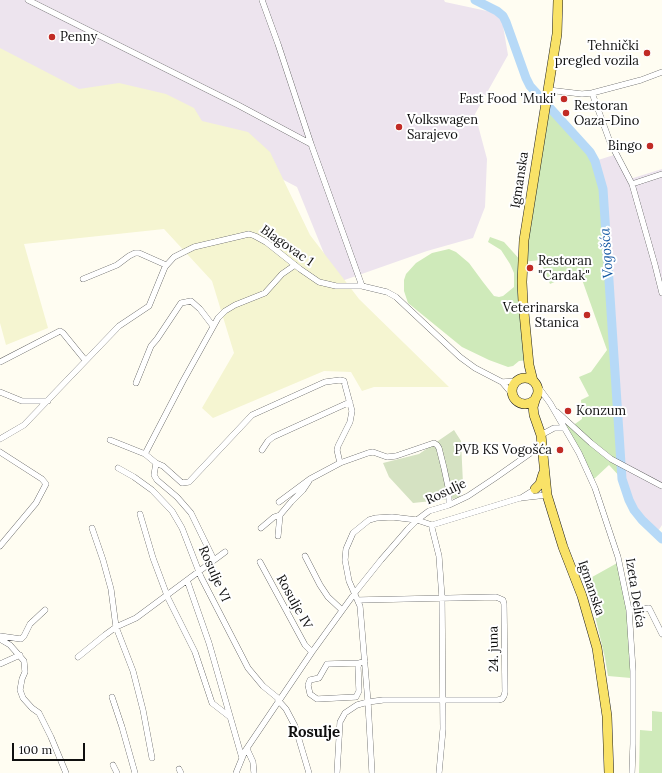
<!DOCTYPE html>
<meta charset="utf-8">
<style>
body{margin:0}
#map{position:relative;width:662px;height:773px;overflow:hidden;background:#fffdf2;font-family:Lora,serif}
canvas{display:block}
.scale{position:absolute;left:12px;top:743px;width:73px;height:18px;box-sizing:border-box;border:2px solid #0f0f0f;border-top:0;padding-left:5px;font-size:12px;line-height:14px;white-space:nowrap;color:#0f0f0f;-webkit-text-stroke:3px #fff;paint-order:stroke}
</style>
<div id="map">
<canvas width="662" height="773"></canvas>
<div class="scale">100 m</div>
</div>
<script>
const context = document.querySelector('canvas').getContext('2d');
context.lineJoin = 'round';
function fillPath(path, color) { context.fillStyle = color; context.fill(path, 'evenodd'); }
const poly = rows => new Path2D(rows.map(r => 'M' + r).join(''));
function trace(path, color, width, dash) { context.strokeStyle = color; context.lineWidth = width; context.lineCap = dash ? 'butt' : 'round'; context.setLineDash(dash || []); context.stroke(path); }
function write(font, color, halo, rows, align = 'center') {
  context.font = font + ' Lora,serif'; context.lineWidth = 4; context.setLineDash([]); context.textBaseline = 'middle'; context.strokeStyle = halo; context.fillStyle = color; for (const [text, x, y, turn = 0] of rows) {
    context.save(); context.translate(x, y); context.rotate((+turn || 0) * Math.PI / 180); context.textAlign = isNaN(turn) ? turn : align; if (halo) context.strokeText(text, 0, 0); context.fillText(text, 0, 0); context.restore();
  }
}
fillPath(poly([
 [0,0,444,0,445,2,501,14,508,55,475,114,487,159,485,207,473,238,427,251,336,283,297,187,177,124,0,79],
 [617,154,630,179,662,169,662,525,656,534,642,520,634,510,629,500,622,479,603,189,595,161]
]), '#ede4ee');
fillPath(poly([
 [0,48,79,89,119,83,166,94,194,108,202,121,248,132,270,152,310,235,359,299,449,387,374,387,362,391,351,372,324,371,213,418,202,408,234,353,212,281,164,229,24,244,48,328,6,345,0,323]
]), '#f5f5d1');
fillPath(poly([
 [546,104,590,152,595,161,600,175,603,189,622,479,609,465,594,479,555,412,572,426,582,419,581,400,589,396,579,377,591,372,607,350,579,271,550,284,540,260,523,262,529,360,519,361,513,366,508,367,489,360,462,347,408,303,404,291,404,280,406,274,416,263,432,253,449,249,456,252,469,263,483,282,494,296,499,297,503,296,514,287,514,273,510,264,501,250,488,242,490,237,504,242,522,262],
 [619,562,629,610,631,678,608,676,605,658,596,620,585,581],
 [652,711,662,712,662,773,639,773,640,730,652,731]
]), '#cfeaba');
fillPath(poly([
 [454,430,461,441,463,484,460,498,413,503,389,477,383,463,419,454]
]), '#d5e2c2');
trace(poly([
 [475,0,497,11,503,16,506,22,526,78,530,86,590,152,595,161,603,189,622,479,629,500,634,510,642,520,662,539]
]), '#b6d9f7', 9);
const street = poly([
 [28,0,238,105,311,144],
 [262,0,278,44,311,144,362,286],
 [548,90,582,94,592,93,641,80,662,72],
 [592,93,610,142,632,184,655,265,662,293],
 [632,184,662,174],
 [83,279,117,265,129,256,135,253,139,253,166,265],
 [0,362,60,331,63,333,85,360],
 [502,382,513,395],
 [136,383,151,346,157,339,181,303,191,301,200,309,213,326],
 [536,384,550,403,579,453,595,488,618,557,629,610,633,671,633,744,632,773],
 [0,392,22,401,48,401],
 [557,412,591,443,611,459,662,486],
 [541,435,554,428,564,428],
 [0,439,24,425,119,326,149,306,165,267,174,257,194,247,249,234,255,236,266,242,300,269,319,282,336,286,362,286,387,292,396,297,460,357,475,368,502,382,517,381],
 [110,440,145,454,156,463,154,475,157,480,177,497,191,513,214,560],
 [262,450,268,441,273,437,350,402],
 [0,452,42,479,46,484,36,503,0,546],
 [145,454,183,381,218,318,225,311,235,305,265,293,282,274,295,265],
 [156,463,163,466,182,483,189,482,252,415,325,382,340,380,344,381,345,385,352,411,350,422,338,446,337,450,340,463],
 [118,468,134,477,152,490,172,511,182,528,201,577,248,668,263,686,279,699],
 [521,498,537,488],
 [279,502,310,479,340,463,368,453,373,452,387,457,396,456,434,443,437,445,439,448,444,468,449,491,449,505],
 [140,514,153,558,168,598,195,652,212,703,230,717],
 [432,525,432,528,439,556,442,598,443,729,439,773],
 [92,528,103,560,111,589,116,627,133,671,143,710,152,758],
 [261,528,274,517,280,515],
 [278,536,280,515,291,502,303,490,309,481],
 [305,556,320,585,328,597,342,610],
 [260,562,305,645,312,652],
 [187,580,209,643,242,758],
 [358,600,496,597,503,600,504,604,505,692,504,696,502,699,498,700,383,700,368,702,372,773],
 [629,610,649,608,662,634],
 [0,636,21,639,24,636,30,624,45,610],
 [0,639,10,645,24,661,25,672,22,679,20,690,23,698,32,708,39,713,51,737,66,773],
 [78,657,105,635,116,627,136,618,225,552],
 [359,663,358,667,359,691,356,697,317,699,310,694,308,685,310,680,319,678,327,664,359,663,365,661],
 [0,664,20,655],
 [112,697,122,727,135,773],
 [278,700,286,709,295,726,309,773],
 [247,749,253,762,254,773],
 [113,765,117,773],
 [179,769,181,773],
 [236,773,245,751,312,652,357,590,381,560,408,529,417,520,429,511,449,505,468,496,495,478,542,445],
 [337,773,340,722,345,713,357,705,368,702,360,606,349,581,345,560,346,549,353,533,369,520,376,518,392,517,417,520,432,525,520,498,547,495]
]);
const primary = poly([
 '512 391a13 13 0 1 1 26 0a13 13 0 1 1-26 0Z',
 [533,381,529,365,523,302,522,282,524,240,557,34,558,0],
 [536,397,533,407,534,415,541,435,547,495,563,547,582,596,597,648,607,716,609,773],
 [535,489,540,484,543,474]
]);
trace(street, '#424242', 6);
trace(primary, '#202020', 10);
trace(street, '#fff', 5.5);
trace(primary, '#f9e267', 9);
for (const [x, y, r, color] of [
 [52,37,4,"#c12b25"],
 [647,53,4,"#c12b25"],
 [564,99,4,"#c12b25"],
 [566,113,4,"#c12b25"],
 [399,127,4,"#c12b25"],
 [650,146,4,"#c12b25"],
 [530,268,4,"#c12b25"],
 [587,315,4,"#c12b25"],
 [568,411,4,"#c12b25"],
 [560,450,4,"#c12b25"]
]) { const dot = new Path2D(); dot.arc(x, y, r, 0, 2 * Math.PI); context.fillStyle = color; context.fill(dot); trace(dot, '#fff', 1.5); }
write('13px', '#0f0f0f', '#fff', [
 ["Penny",60,37],
 ["Tehnički",639,46,"right"],
 ["pregled vozila",639,61,"right"],
 ["Fast Food 'Muki'",556,99,"right"],
 ["Restoran",574,106],
 ["Oaza-Dino",574,121],
 ["Volkswagen",407,120],
 ["Sarajevo",407,135],
 ["Bingo",642,146,"right"],
 ["Restoran",538,261],
 ["\"Cardak\"",538,276],
 ["Veterinarska",579,308,"right"],
 ["Stanica",579,323,"right"],
 ["Konzum",576,411],
 ["PVB KS Vogošća",552,450,"right"]
], 'left');
write('13px', '#0f0f0f', '#fff', [
 ["Igmanska",520,180,-81],
 ["Blagovac 1",287,246,35],
 ["Rosulje",446,492,-25],
 ["Rosulje VI",214,574,66],
 ["Igmanska",591,588,71],
 ["Izeta Delića",635,593,81],
 ["Rosulje IV",294,602,61],
 ["24. juna",494,649,-91]
]);
write('italic 14px', '#165aa3', '#fff', [
 ["Vogošća",607,253,-94]
]);
write('bold 15px', '#0f0f0f', '#fff', [
 ["Rosulje",314,733]
]);
</script>
